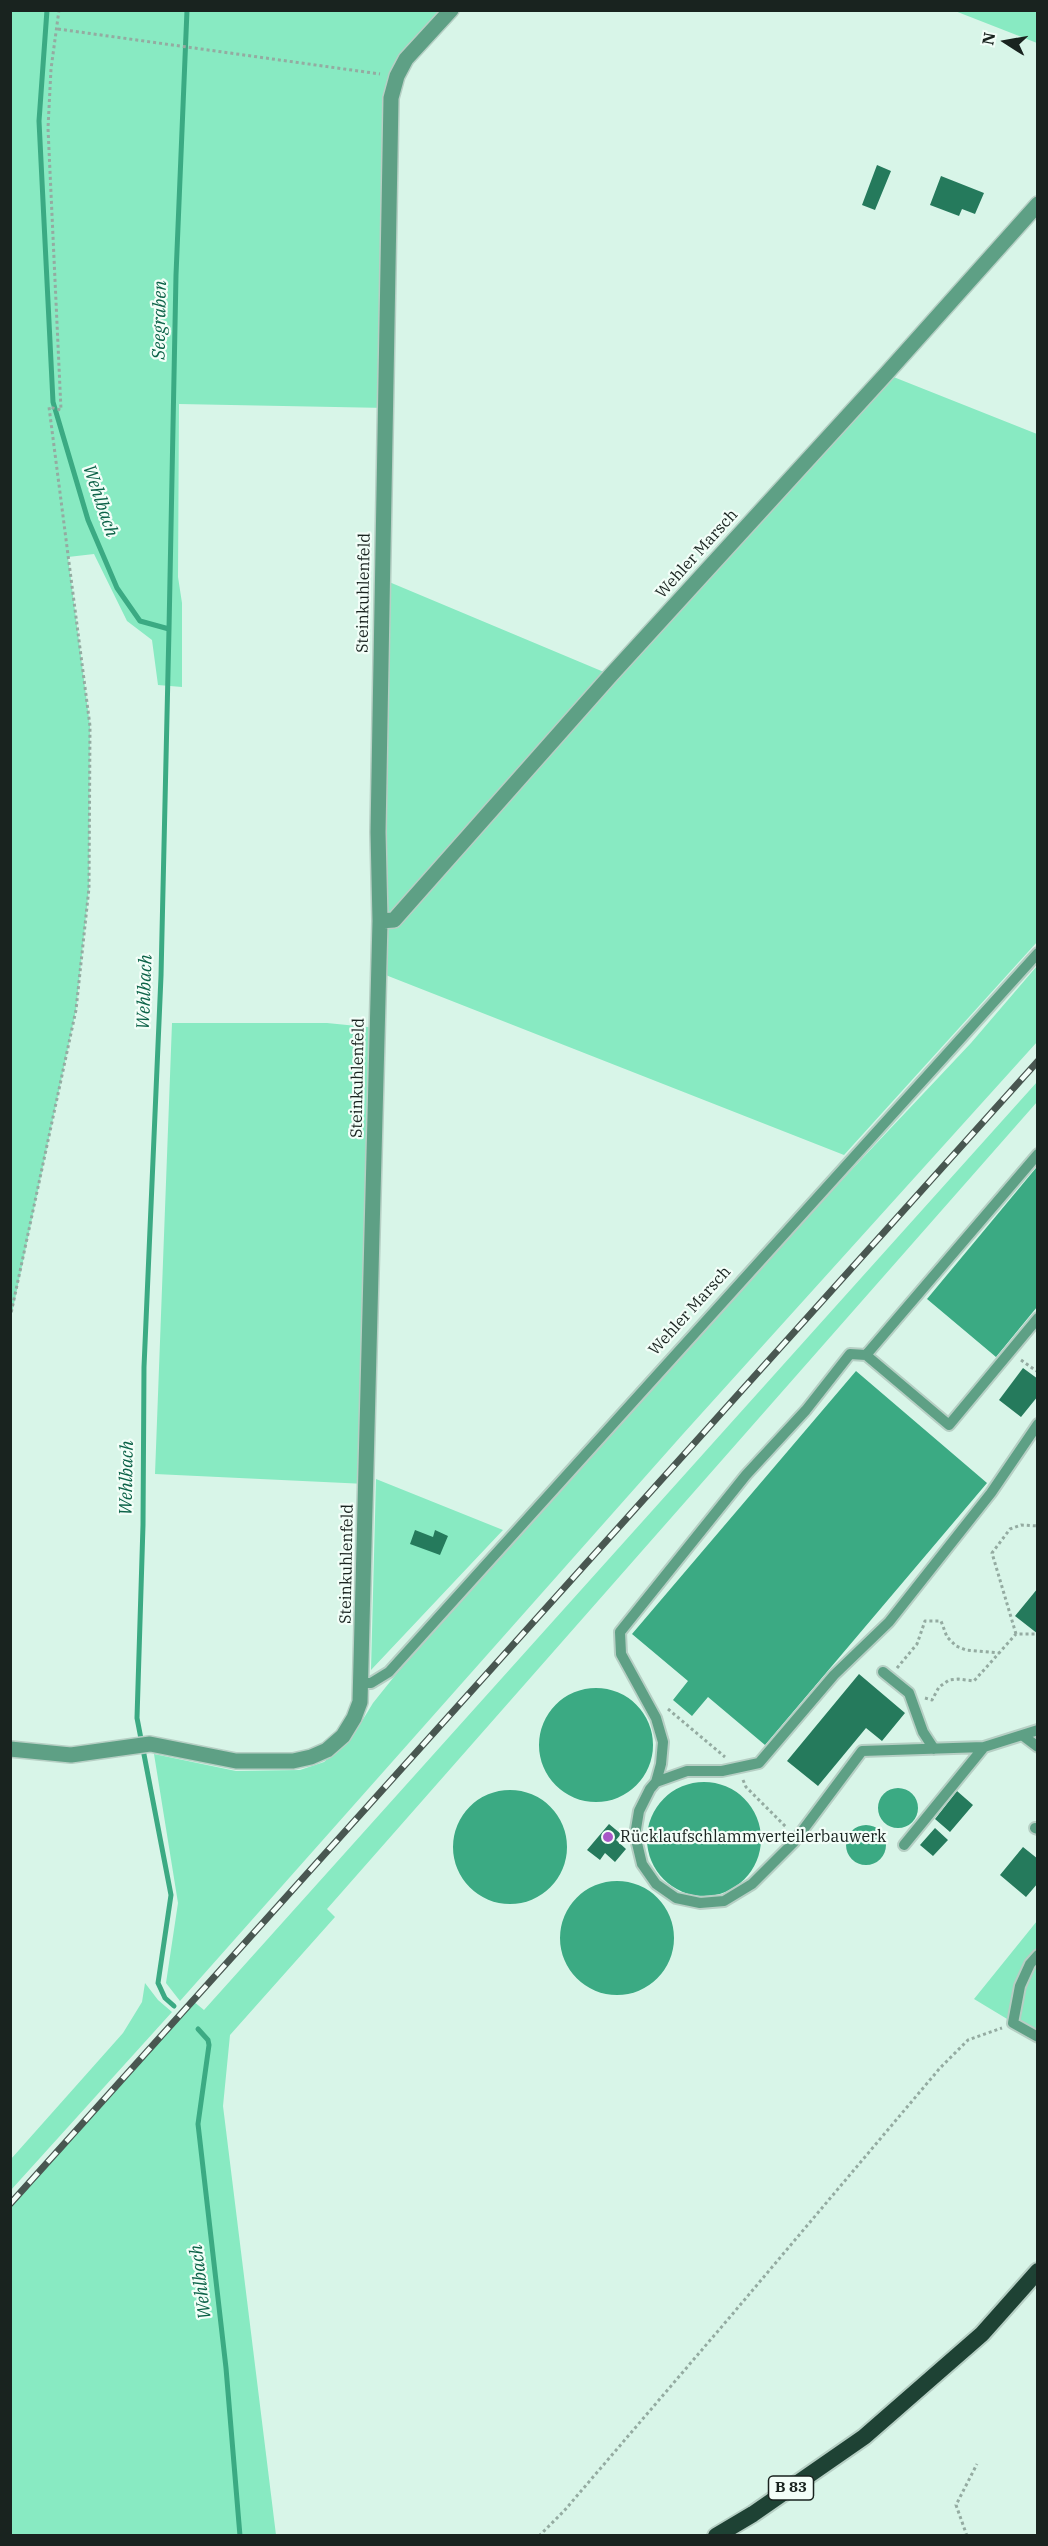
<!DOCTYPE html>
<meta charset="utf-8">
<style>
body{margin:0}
#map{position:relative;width:1048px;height:2546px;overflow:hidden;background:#d8f5e8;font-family:"IBM Plex Serif",serif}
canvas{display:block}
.frame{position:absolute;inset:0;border:12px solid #19231f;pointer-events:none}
.north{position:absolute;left:976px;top:12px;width:60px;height:60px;-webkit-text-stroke:4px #f2fef8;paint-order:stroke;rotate:281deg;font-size:16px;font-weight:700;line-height:24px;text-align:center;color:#19231f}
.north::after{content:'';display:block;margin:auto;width:21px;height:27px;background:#19231f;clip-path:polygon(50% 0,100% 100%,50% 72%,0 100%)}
</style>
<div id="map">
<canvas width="1048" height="2546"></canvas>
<div class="frame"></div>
<div class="north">N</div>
</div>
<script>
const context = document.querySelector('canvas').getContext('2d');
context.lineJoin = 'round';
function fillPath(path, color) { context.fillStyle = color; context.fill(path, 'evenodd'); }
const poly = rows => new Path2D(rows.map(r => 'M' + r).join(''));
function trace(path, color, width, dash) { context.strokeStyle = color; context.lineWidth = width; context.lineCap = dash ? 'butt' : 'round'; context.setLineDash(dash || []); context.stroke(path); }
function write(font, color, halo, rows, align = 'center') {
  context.font = font + ' "IBM Plex Serif",serif'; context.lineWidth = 4.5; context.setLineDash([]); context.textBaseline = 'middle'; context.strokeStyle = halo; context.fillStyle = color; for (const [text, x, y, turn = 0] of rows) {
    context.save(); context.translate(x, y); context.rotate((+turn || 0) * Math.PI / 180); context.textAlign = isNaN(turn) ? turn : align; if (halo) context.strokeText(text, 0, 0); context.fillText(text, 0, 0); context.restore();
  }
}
fillPath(poly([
 [11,11,451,11,397,76,387,408,179,404,178,577,182,603,182,687,158,685,152,640,127,621,94,554,68,557,90,726,89,888,76,1010,11,1318],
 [955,11,1037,11,1037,43],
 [886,374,1037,434,1037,942,844,1155,378,972,382,579,611,675],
 [1037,966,1037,1042,683,1434,180,2001,166,1983,178,1903,154,1754,236,1771,300,1770,324,1762,351,1739,373,1703,397,1673,743,1285,971,1043],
 [172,1023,327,1023,377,1028,366,1484,155,1474],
 [1037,1082,1037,1102,327,1909,335,1917,230,2035,223,2106,276,2535,11,2535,11,2204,193,2001,204,2010],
 [376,1479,503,1530,371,1670],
 [1037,1921,1037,2037,974,1999],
 [145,1983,158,2000,172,2012,11,2190,11,2159,123,2033,142,2002]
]), '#88eac2');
fillPath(poly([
 [1036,1168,1037,1307,996,1357,927,1299],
 [856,1371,987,1483,765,1745,708,1697,692,1716,673,1700,688,1681,632,1634],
 '539 1745a57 57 0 1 1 114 0a57 57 0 1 1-114 0Z',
 '647 1839a57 57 0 1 1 114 0a57 57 0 1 1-114 0Z',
 '878 1808a20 20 0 1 1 40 0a20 20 0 1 1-40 0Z',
 '453 1847a57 57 0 1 1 114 0a57 57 0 1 1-114 0Z',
 '846 1845a20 20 0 1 1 40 0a20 20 0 1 1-40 0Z',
 '560 1938a57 57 0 1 1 114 0a57 57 0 1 1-114 0Z'
]), '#3baa83');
trace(poly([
 [47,10,39,121,53,402,88,520,117,588,140,621,169,629,161,976,144,1367,143,1525,137,1718,171,1895,158,1983,165,1998,174,2006],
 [169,629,176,275,187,10],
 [198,2029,208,2040,209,2045,198,2124,226,2368,240,2536]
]), '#3baa83', 5);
fillPath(poly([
 [877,165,891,171,875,210,862,205],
 [941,176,984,193,975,214,962,209,959,216,930,205],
 [1023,1368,1038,1379,1038,1396,1021,1417,999,1400],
 [415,1530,433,1537,435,1530,448,1536,440,1555,410,1544],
 [1038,1588,1038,1634,1015,1616],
 [859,1674,905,1713,882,1741,866,1728,818,1786,787,1761],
 [957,1791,973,1805,950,1832,935,1819],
 [609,1824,621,1834,616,1840,626,1849,615,1862,605,1853,600,1860,587,1850],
 [935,1828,948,1840,933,1856,920,1845],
 [1023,1847,1038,1859,1038,1883,1026,1897,1000,1875]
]), '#257a5c');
const service = poly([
 [1038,1154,866,1355,949,1425,1038,1318],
 [866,1355,850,1354,806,1410,746,1475,620,1632,621,1654,656,1718,663,1742,661,1764,656,1782,650,1789,639,1811,635,1835,642,1864,656,1884,676,1898,700,1903,724,1901,752,1884,794,1842,862,1751,984,1747,1038,1730],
 [883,1672,909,1693,923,1732,934,1749],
 [362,1683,371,1683,389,1672,1038,953],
 [1022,1735,1038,1747],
 [656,1782,687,1771,722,1771,759,1763,834,1675,889,1622,991,1493,1038,1424],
 [1035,1828,1038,1829],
 [904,1845,984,1747],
 [1038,1955,1030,1964,1020,1986,1013,2023,1038,2037]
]);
const minor = poly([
 [380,921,394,920,611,675,886,374,1038,204],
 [10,1749,71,1755,150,1744,236,1761,293,1761,311,1757,327,1750,343,1736,354,1718,360,1702,380,921,378,832,391,98,397,76,406,59,451,10]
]);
const trunk = poly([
 [716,2536,753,2514,864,2437,982,2334,1038,2271]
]);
trace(service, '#b6cfc4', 14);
trace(minor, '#b6cfc4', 18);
trace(trunk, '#b6cfc4', 20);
trace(poly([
 [58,29,380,74],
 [10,1318,76,1010,89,888,90,726,49,407,61,410,48,128,51,69,59,10],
 [1021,1360,1038,1372],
 [1016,1634,992,1553,1010,1529,1021,1525,1038,1526],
 [897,1668,917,1644,925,1621,941,1621,947,1637,956,1646,966,1650,999,1653],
 [925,1698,932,1700,939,1687,949,1680,958,1679,974,1681,1016,1634,1038,1634],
 [668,1709,725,1757],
 [743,1780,746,1787,787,1828],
 [539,2536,564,2511,730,2317,940,2068,968,2040,1002,2028],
 [967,2536,956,2505,977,2464]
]), '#94aba1', 3, [3, 3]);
trace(service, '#5ea085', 10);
trace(minor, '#5ea085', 15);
trace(trunk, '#1e4234', 16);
const rail = poly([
 [10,2204,1038,1061]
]);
trace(rail, '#495751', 7);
trace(rail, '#f2fef8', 4.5, [14]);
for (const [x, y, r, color] of [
 [608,1837,6,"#a857c7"]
]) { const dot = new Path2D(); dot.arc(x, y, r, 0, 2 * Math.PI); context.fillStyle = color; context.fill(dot); trace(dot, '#f2fef8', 2); }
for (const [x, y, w] of [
 [791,2488,45]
]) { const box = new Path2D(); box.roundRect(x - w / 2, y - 12, w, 24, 4.5); context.fillStyle = '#f2fef8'; context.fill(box); trace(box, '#19231f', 1.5); }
write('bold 15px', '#19231f', null, [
 ["B 83",791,2488]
]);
write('16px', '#19231f', '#f2fef8', [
 ["Wehler Marsch",697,554,-48],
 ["Steinkuhlenfeld",364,593,-89],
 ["Steinkuhlenfeld",358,1078,-89],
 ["Wehler Marsch",690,1311,-48],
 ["Steinkuhlenfeld",347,1564,-89]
]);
write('16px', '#19231f', '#f2fef8', [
 ["Rücklaufschlammverteilerbauwerk",620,1837]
], 'left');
write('italic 18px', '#0b6247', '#f2fef8', [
 ["Seegraben",160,320,-89],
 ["Wehlbach",100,501,71],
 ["Wehlbach",145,992,-88],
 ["Wehlbach",127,1478,-89],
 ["Wehlbach",201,2282,-97]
]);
</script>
